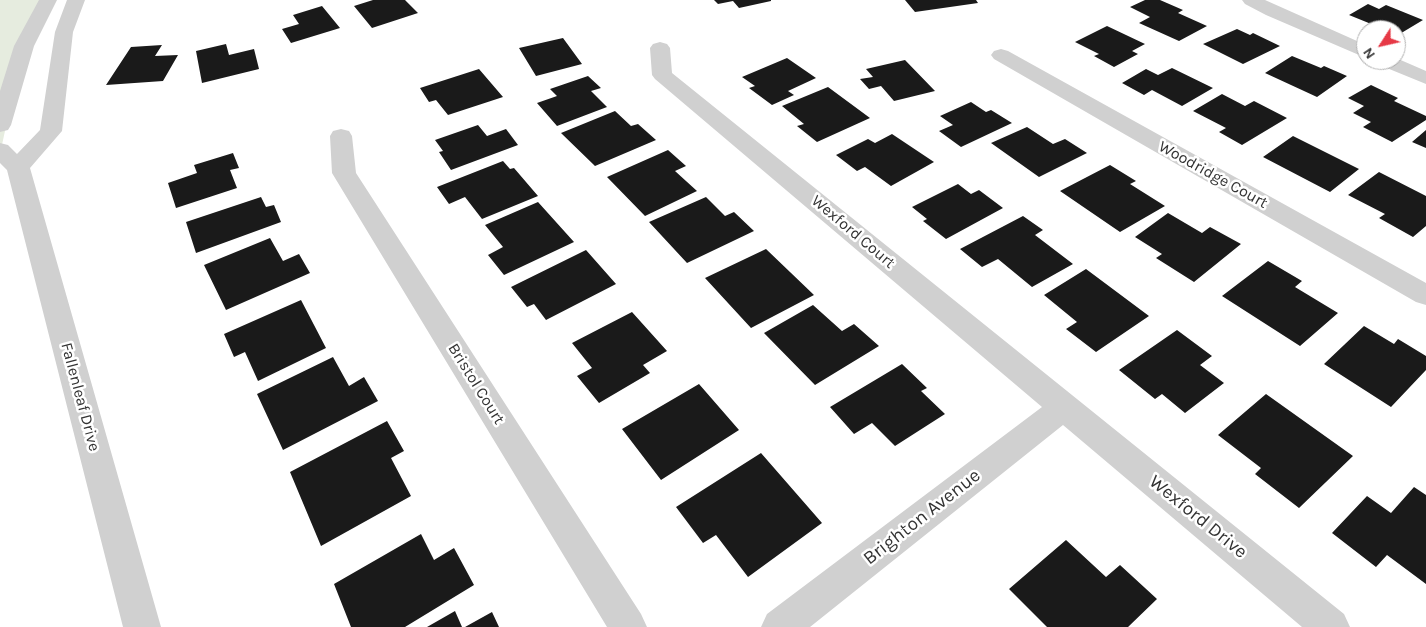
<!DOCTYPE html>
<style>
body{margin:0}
#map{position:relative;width:1426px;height:627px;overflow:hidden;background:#fff;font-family:Karla,sans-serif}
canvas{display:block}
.north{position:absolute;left:1356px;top:20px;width:50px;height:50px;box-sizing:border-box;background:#fff;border:1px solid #adadad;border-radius:50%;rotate:235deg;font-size:14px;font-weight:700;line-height:20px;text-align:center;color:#333}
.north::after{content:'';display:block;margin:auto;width:18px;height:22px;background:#e63946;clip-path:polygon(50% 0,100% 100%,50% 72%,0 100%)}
</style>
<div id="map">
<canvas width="1426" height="627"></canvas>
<div class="north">N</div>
</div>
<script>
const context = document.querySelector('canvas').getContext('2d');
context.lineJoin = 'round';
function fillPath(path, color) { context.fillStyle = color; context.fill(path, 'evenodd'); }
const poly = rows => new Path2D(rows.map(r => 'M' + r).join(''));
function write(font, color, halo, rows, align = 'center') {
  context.font = font + ' Karla,sans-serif'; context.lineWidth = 5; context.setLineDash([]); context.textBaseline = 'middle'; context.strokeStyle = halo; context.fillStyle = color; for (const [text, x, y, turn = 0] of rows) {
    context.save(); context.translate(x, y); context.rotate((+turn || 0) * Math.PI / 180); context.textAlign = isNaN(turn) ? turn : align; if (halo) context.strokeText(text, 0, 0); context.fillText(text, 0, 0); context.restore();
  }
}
fillPath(poly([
 [0,0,44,0,26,34,0,154]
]), '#e6ecdf');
fillPath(poly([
 [373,0,405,0,418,13,372,28,354,6],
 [714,0,771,0,771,1,739,8,733,1,718,4],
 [905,0,976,0,978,3,915,12],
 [1145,0,1160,0,1183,10,1178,13,1207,26,1179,41,1139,23,1150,17,1130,7],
 [1368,4,1379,9,1386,5,1423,20,1398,35,1396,30,1386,30,1349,15],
 [322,6,340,28,291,43,282,29,299,24,293,15],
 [1107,26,1145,44,1132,51,1138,54,1114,67,1094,56,1099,54,1075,42],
 [1237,29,1250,35,1253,33,1280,46,1243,64,1203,44],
 [563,38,582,64,536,76,519,48],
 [226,44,229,55,254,49,259,69,202,83,196,51],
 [162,45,155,56,178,55,163,81,106,85,131,47],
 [1292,56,1321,68,1324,66,1347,76,1317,97,1265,73],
 [787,58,816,78,788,91,794,95,772,105,749,88,755,86,742,77],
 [905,60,935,91,894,101,881,86,869,89,860,79,873,77,866,69],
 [1172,68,1213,88,1182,106,1152,90,1144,95,1122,83,1146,69,1158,75],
 [479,69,503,97,448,115,436,100,429,102,420,88],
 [588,76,601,88,591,91,607,107,557,126,537,103,557,96,550,89],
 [1371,85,1398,98,1394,101,1426,116,1426,120,1392,142,1363,127,1371,122,1353,113,1364,106,1348,98],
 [828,87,870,118,817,142,797,126,804,124,782,106],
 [1222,94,1245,106,1254,101,1287,118,1242,145,1219,132,1226,128,1193,111],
 [971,102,986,112,991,110,1012,123,961,147,939,131,953,125,940,116],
 [615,111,631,126,638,124,656,140,595,166,561,133],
 [478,125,487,136,506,129,518,145,451,170,439,152,443,151,435,140],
 [1027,127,1053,144,1065,139,1087,153,1039,177,991,143],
 [1426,130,1426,148,1412,142],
 [892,134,934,162,891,186,865,167,857,171,836,155,868,139,875,143],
 [1293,136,1359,169,1330,192,1263,157],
 [668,150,686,166,675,171,697,191,645,216,607,177],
 [233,153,239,168,230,170,237,188,176,208,168,183,197,173,194,165],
 [503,161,510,169,514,168,538,196,482,219,465,197,449,204,437,187],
 [1110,165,1136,181,1130,184,1165,206,1120,232,1060,191],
 [1379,172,1426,196,1426,226,1413,237,1379,218,1385,214,1348,195],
 [958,184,971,194,979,190,1003,208,946,239,923,221,927,219,912,207],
 [261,197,266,207,274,205,281,222,196,253,186,222],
 [706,197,725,216,734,212,754,231,687,263,649,222],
 [538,202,574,242,504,275,488,255,503,247,485,225],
 [1168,213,1202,233,1210,227,1241,244,1194,282,1156,258,1162,254,1135,237],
 [1023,216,1043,230,1035,235,1073,264,1032,287,998,259,982,267,960,249],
 [270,238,283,261,299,254,310,273,226,310,204,265],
 [766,249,814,295,751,328,705,278],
 [586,250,616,284,546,320,534,304,527,307,511,287],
 [1268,261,1302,281,1295,287,1338,313,1300,346,1222,296],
 [1086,269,1149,316,1096,352,1066,329,1077,322,1044,295],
 [301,300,326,348,258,381,245,352,234,357,224,334],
 [813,305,842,331,854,324,879,346,815,385,764,333],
 [632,312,667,351,643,365,650,373,599,403,577,376,592,368,572,343],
 [1364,326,1394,344,1398,339,1426,356,1426,370,1391,407,1324,364],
 [1177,330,1212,356,1200,365,1224,383,1185,413,1162,394,1155,399,1119,370],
 [333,357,349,386,364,377,378,401,283,450,257,394],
 [902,364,927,388,921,391,945,414,895,446,872,423,854,434,830,407],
 [699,384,739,430,661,480,622,429],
 [1266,394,1353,456,1299,508,1255,474,1261,468,1218,435],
 [387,421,404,451,391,458,411,496,321,546,290,472],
 [761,453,822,523,748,577,716,535,703,543,676,507],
 [1414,487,1426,495,1426,584,1387,555,1376,567,1332,533,1367,496,1391,513],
 [421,534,434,560,454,548,474,585,405,627,351,627,334,584],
 [1066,540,1106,577,1120,565,1157,599,1128,627,1047,627,1009,589],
 [455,611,462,627,427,627],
 [492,612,499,627,465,627]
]), '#1a1a1a');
fillPath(poly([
 [39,0,57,0,34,46,11,125,8,130,0,132,0,91,14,46,39,0],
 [67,0,85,0,73,32,62,131,30,168,161,627,123,627,7,170,0,163,0,143,8,145,17,154,40,130,55,32,67,0],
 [1242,0,1265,0,1366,45,1366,58,1266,15,1245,4,1242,0],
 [660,42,667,44,670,48,672,73,1344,614,1350,627,1302,627,1063,425,810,627,761,627,767,614,1042,407,655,79,652,75,650,48,653,44,660,42],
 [1001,49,1008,51,1426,283,1426,305,1416,302,994,59,991,55,994,51,1001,49],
 [1396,58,1426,71,1426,84,1377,64,1374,60,1396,60,1396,58],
 [341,129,349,131,352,136,356,173,641,614,647,627,607,627,332,173,330,136,333,131,341,129]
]), '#d0d0d0');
write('16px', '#333', '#fff', [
 ["Woodridge Court",1213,175,29],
 ["Wexford Court",853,232,40],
 ["Bristol Court",476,384,58],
 ["Fallenleaf Drive",80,397,75]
]);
write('19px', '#333', '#fff', [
 ["Brighton Avenue",922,517,-38],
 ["Wexford Drive",1198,517,39]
]);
</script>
